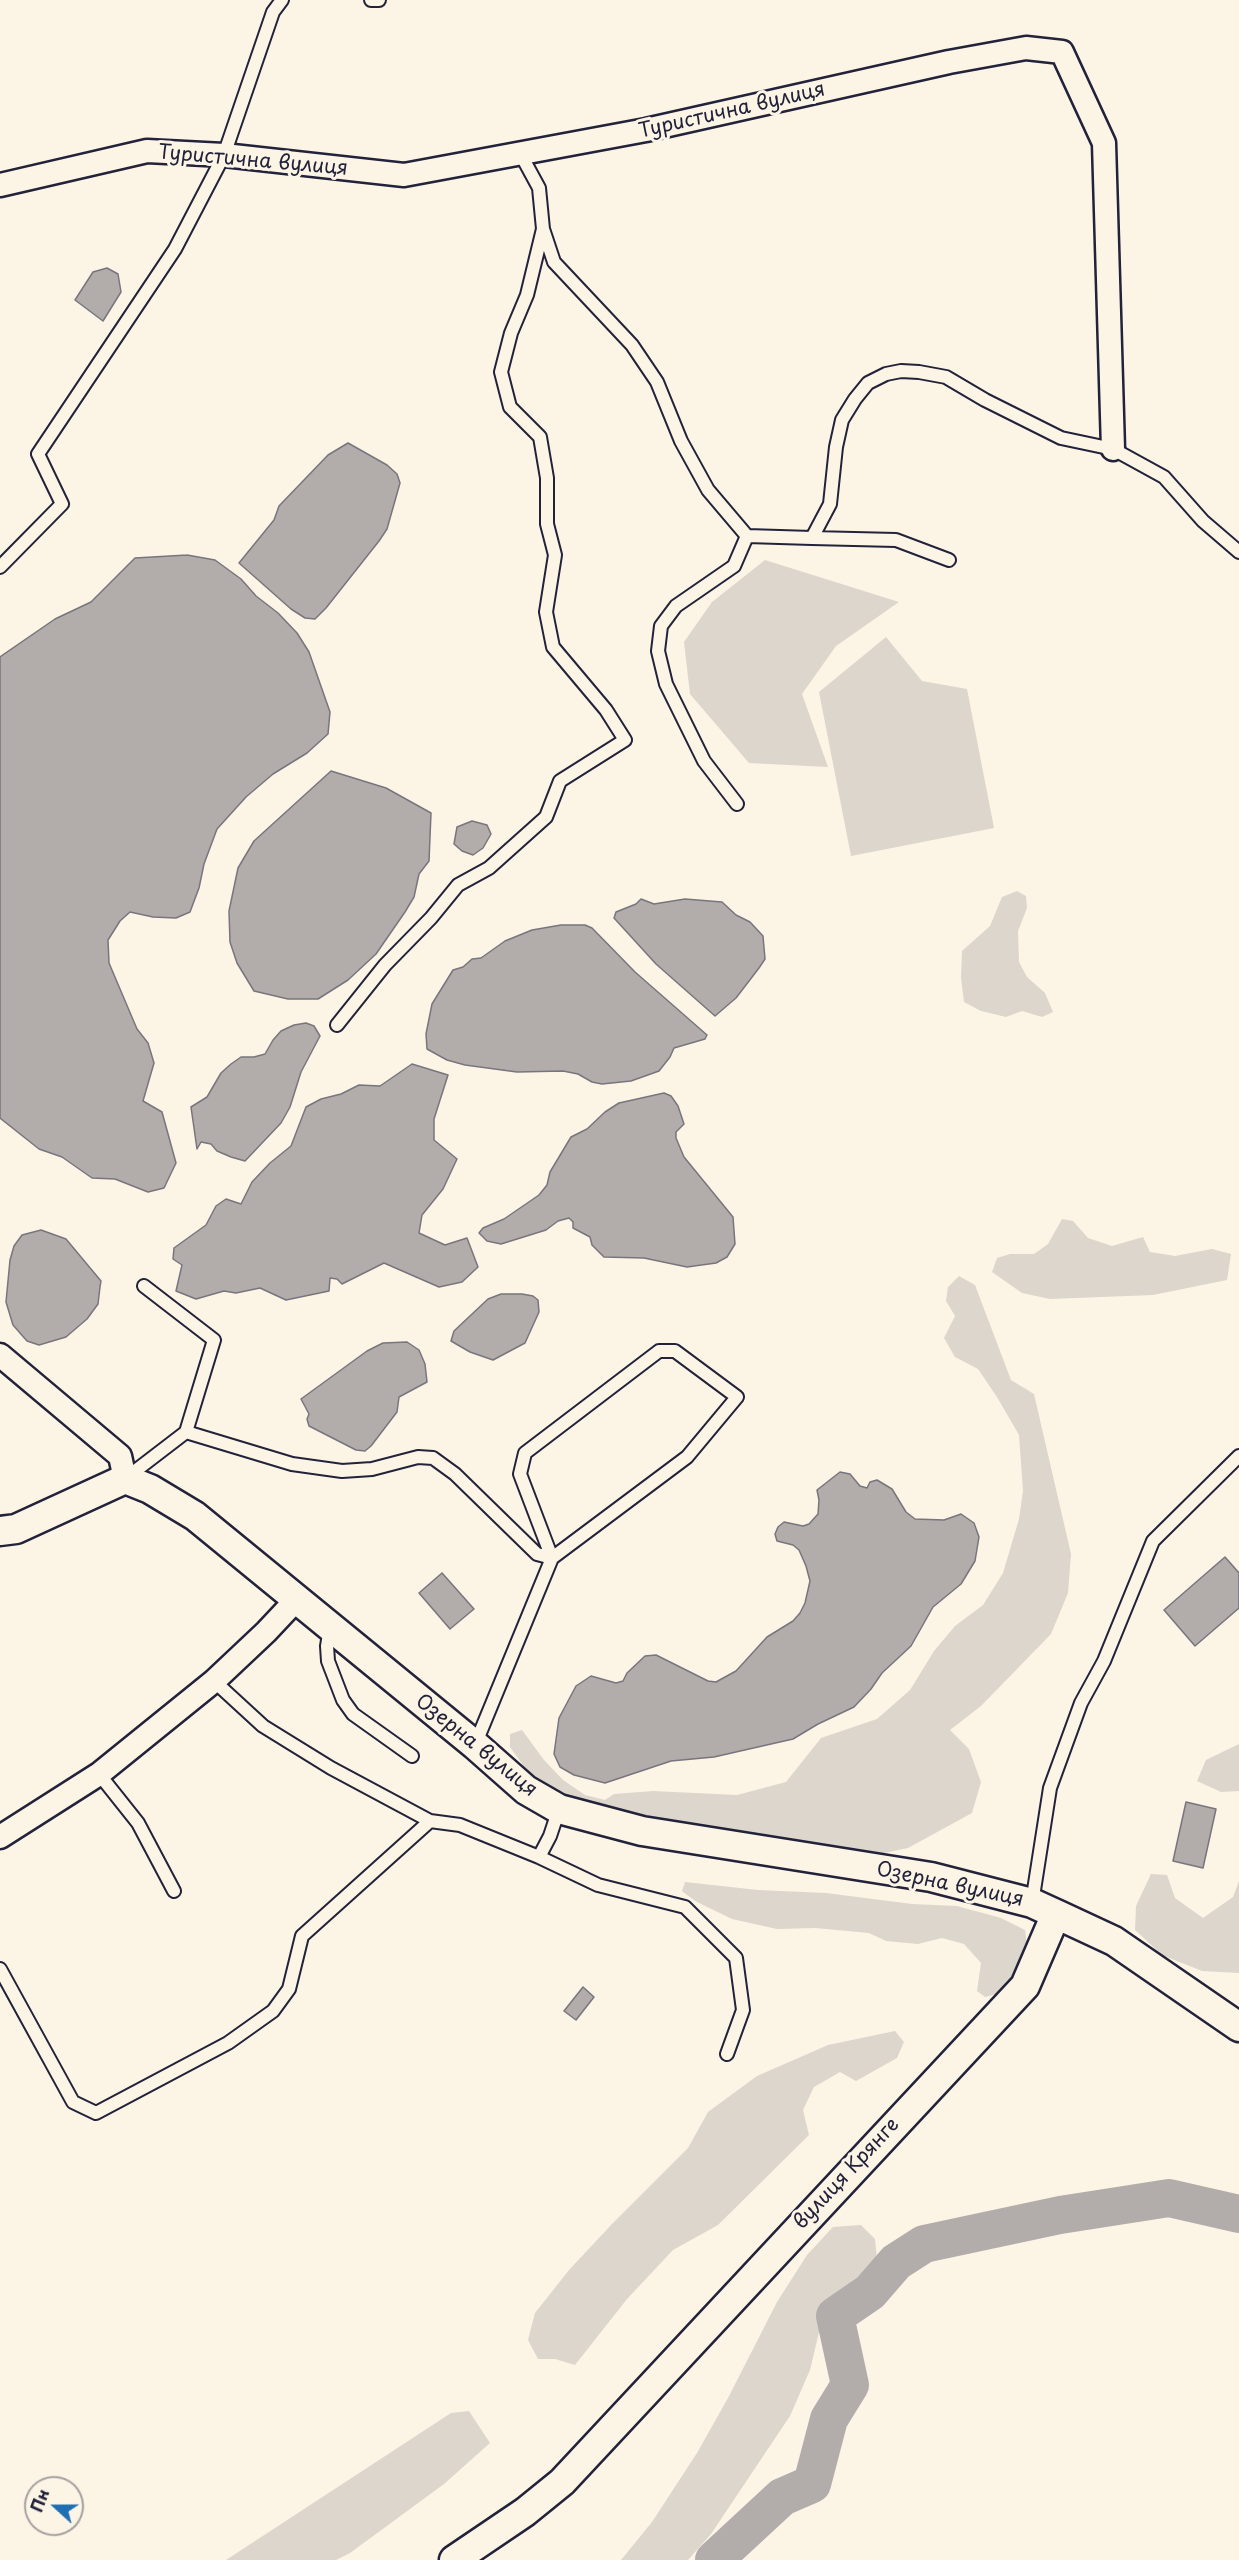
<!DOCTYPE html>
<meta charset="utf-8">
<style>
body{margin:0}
#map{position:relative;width:1239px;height:2560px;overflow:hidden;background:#fcf5e5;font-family:"Playpen Sans",sans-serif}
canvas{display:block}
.north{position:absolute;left:24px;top:2476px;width:60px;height:60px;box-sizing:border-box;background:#fcf5e5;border:2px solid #a5a1a1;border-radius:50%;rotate:291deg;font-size:16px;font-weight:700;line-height:24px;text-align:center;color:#22223b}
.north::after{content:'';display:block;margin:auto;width:21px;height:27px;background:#1f6fb2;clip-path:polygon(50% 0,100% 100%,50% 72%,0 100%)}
</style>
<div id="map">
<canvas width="1239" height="2560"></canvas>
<div class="north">Пн</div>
</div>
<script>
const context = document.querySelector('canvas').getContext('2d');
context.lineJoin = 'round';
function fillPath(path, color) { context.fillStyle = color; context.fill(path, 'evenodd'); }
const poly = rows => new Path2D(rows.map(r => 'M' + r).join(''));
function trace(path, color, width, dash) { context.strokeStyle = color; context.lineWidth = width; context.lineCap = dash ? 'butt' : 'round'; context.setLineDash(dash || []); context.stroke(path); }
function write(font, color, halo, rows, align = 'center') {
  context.font = font + ' "Playpen Sans",sans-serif'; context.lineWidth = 6; context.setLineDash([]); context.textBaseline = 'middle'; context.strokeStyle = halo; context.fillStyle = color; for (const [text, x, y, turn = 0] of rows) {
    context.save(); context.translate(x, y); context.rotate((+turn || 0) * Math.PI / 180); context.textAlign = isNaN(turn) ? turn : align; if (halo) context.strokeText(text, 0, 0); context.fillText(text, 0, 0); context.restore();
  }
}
fillPath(poly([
 [765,560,899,602,836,646,802,694,828,767,749,763,690,694,684,642,712,602],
 [886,637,922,681,967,689,994,828,851,856,819,692],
 [1017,891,1026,896,1027,908,1018,931,1019,962,1027,977,1045,993,1053,1012,1042,1017,1022,1011,1006,1017,981,1011,964,1002,961,978,962,951,990,926,1002,897],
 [1062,1219,1073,1221,1088,1238,1112,1246,1143,1237,1150,1252,1175,1256,1212,1249,1231,1254,1227,1280,1153,1295,1050,1299,1022,1293,992,1272,997,1258,1010,1254,1034,1254,1048,1244],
 [959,1276,975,1285,1011,1380,1034,1394,1071,1554,1068,1593,1051,1634,981,1706,950,1730,969,1749,981,1782,972,1813,908,1848,879,1854,701,1834,560,1798,530,1775,510,1747,510,1734,522,1730,544,1760,563,1780,585,1795,605,1800,614,1794,653,1791,737,1795,786,1782,821,1738,877,1719,910,1690,934,1651,955,1626,983,1605,1003,1573,1019,1519,1023,1491,1019,1435,997,1397,978,1369,955,1357,944,1338,955,1316,946,1301,948,1287],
 [1239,1744,1239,1791,1221,1792,1197,1781,1206,1760],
 [1151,1874,1167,1875,1175,1898,1203,1918,1233,1897,1239,1881,1239,1973,1202,1971,1162,1955,1135,1930,1136,1906],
 [685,1882,758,1890,826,1893,912,1904,957,1906,1001,1918,1025,1930,1028,1953,1020,1976,1001,1993,985,1997,977,1991,981,1963,964,1944,942,1938,918,1944,886,1941,869,1933,815,1928,777,1929,732,1919,695,1901,682,1891],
 [895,2031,904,2042,897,2058,856,2081,840,2072,814,2087,803,2110,809,2135,718,2225,673,2250,627,2299,575,2365,555,2359,538,2359,528,2340,535,2313,569,2270,612,2224,688,2148,708,2112,757,2076,828,2045],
 [861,2225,875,2239,877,2259,849,2287,820,2328,810,2370,790,2416,711,2534,688,2560,621,2560,652,2522,697,2453,728,2398,777,2302,807,2255,833,2227],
 [469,2411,490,2443,444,2484,350,2553,336,2560,226,2560,451,2413]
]), '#dcd6cc');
const water = poly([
 [107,268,118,274,121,292,103,321,75,300,93,272,107,268],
 [348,443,387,465,397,474,400,483,387,529,379,541,326,608,315,619,305,618,291,609,239,563,274,520,279,506,328,455,348,443],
 [187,555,215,560,241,579,256,596,278,613,297,633,309,652,330,712,328,734,307,753,273,774,246,797,217,829,204,864,199,888,190,912,176,918,153,917,130,912,120,921,108,940,109,963,137,1029,148,1043,154,1063,143,1101,162,1112,176,1163,164,1188,148,1192,115,1179,92,1178,62,1157,39,1149,0,1118,0,657,55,619,91,602,135,558,187,555],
 [331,771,386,788,431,813,429,861,419,874,414,897,405,912,376,954,348,980,318,999,288,999,254,991,237,963,230,942,229,911,238,868,254,841,331,771],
 [472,821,487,825,491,834,483,848,473,855,462,851,454,844,457,827,472,821],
 [641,899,654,904,685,899,722,902,736,915,750,922,763,936,765,959,759,968,736,998,715,1016,656,964,614,918,616,912,636,904,641,899],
 [561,925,585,925,592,928,635,972,707,1035,705,1039,674,1048,670,1057,659,1071,631,1081,602,1084,592,1082,578,1074,563,1071,517,1072,465,1065,447,1060,427,1049,426,1034,432,1004,453,970,463,967,472,959,481,958,505,941,532,930,561,925],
 [306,1023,314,1026,320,1036,301,1072,290,1107,281,1123,245,1161,231,1157,217,1151,211,1144,201,1142,197,1149,191,1107,207,1097,221,1073,231,1064,241,1057,254,1057,265,1054,273,1040,281,1031,294,1025,306,1023],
 [412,1064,448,1075,434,1119,434,1140,457,1159,443,1189,422,1215,419,1233,445,1245,467,1238,478,1267,462,1282,439,1287,384,1263,342,1284,337,1279,330,1278,329,1291,286,1300,260,1288,236,1293,224,1291,196,1299,176,1291,182,1265,173,1259,174,1248,206,1225,216,1206,226,1199,241,1204,252,1182,270,1163,291,1146,306,1107,321,1099,341,1094,359,1085,380,1086,412,1064],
 [664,1093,671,1096,678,1106,684,1124,676,1132,676,1138,684,1157,733,1217,735,1244,727,1257,716,1263,687,1267,644,1258,604,1257,592,1245,590,1237,573,1228,573,1222,569,1218,558,1221,546,1230,501,1244,487,1241,479,1233,483,1228,504,1219,539,1195,547,1185,550,1172,571,1137,587,1129,605,1112,619,1103,664,1093],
 [41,1230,66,1239,101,1281,100,1287,98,1304,87,1319,66,1337,39,1345,27,1341,13,1325,6,1302,10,1260,14,1246,22,1235,41,1230],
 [501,1294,522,1294,533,1296,538,1300,539,1312,525,1343,493,1360,470,1352,451,1341,454,1331,488,1299,501,1294],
 [407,1342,419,1350,425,1364,427,1382,399,1397,397,1412,371,1446,365,1451,356,1450,309,1426,307,1419,309,1414,301,1399,367,1351,383,1343,407,1342],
 [840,1472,850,1474,860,1486,867,1488,870,1482,877,1480,892,1489,906,1512,915,1519,944,1520,961,1514,974,1523,979,1537,975,1561,961,1584,933,1607,911,1646,882,1673,871,1689,854,1707,818,1724,793,1739,714,1757,671,1761,605,1783,574,1775,560,1767,554,1754,559,1718,576,1686,591,1676,616,1683,623,1681,627,1673,645,1656,656,1655,708,1681,716,1682,736,1671,767,1637,793,1621,800,1613,805,1603,810,1581,806,1566,799,1550,793,1545,777,1541,775,1534,778,1527,784,1522,803,1526,809,1524,818,1514,819,1500,817,1490,840,1472],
 [1225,1557,1239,1573,1239,1608,1195,1646,1164,1610,1225,1557],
 [442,1573,474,1609,450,1629,419,1593,442,1573],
 [1186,1802,1216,1809,1203,1868,1173,1861,1186,1802],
 [583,1987,594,1997,576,2020,564,2011,583,1987]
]);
fillPath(water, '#b2adab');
trace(water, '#78757e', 1.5);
trace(poly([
 [714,2560,782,2497,812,2484,829,2419,850,2385,835,2316,870,2292,896,2262,924,2244,1060,2215,1169,2198,1239,2214]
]), '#b2adab', 38);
const service = poly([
 [371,0,379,0],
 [520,153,539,188,543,229,554,262,632,345,657,382,681,441,708,490,747,536,812,538],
 [949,560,896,540,812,538,830,504,836,447,842,420,855,399,868,383,886,374,901,371,919,372,946,377,985,400,1061,438,1113,449,1164,477,1203,521,1239,552],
 [0,567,62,504,38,454,175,249,224,155,273,12,282,0],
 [737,804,704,761,666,684,658,651,661,626,676,606,734,566,747,536],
 [337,1025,385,965,431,918,458,885,489,868,546,817,560,781,625,740,606,710,553,647,546,612,555,555,547,524,547,478,540,437,510,407,501,372,511,333,527,295,543,229],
 [659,1351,675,1351,737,1397,687,1457,552,1558,520,1474,525,1453,659,1351],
 [186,1432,292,1464,342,1471,372,1469,418,1457,433,1458,455,1474,537,1554,552,1558,475,1745],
 [126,1478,186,1432,214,1340,144,1286],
 [330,1628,327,1646,328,1661,343,1700,353,1714,412,1756],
 [214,1681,263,1726,331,1768,430,1821],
 [99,1774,138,1823,174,1891],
 [539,1857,550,1836,559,1809],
 [1032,1903,1050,1788,1081,1703,1104,1661,1153,1541,1239,1456],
 [0,1969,73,2102,96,2113,228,2043,273,2011,289,1989,302,1936,430,1821,460,1825,539,1857,598,1885,685,1907,736,1958,743,2010,727,2054]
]);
const minor = poly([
 [0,185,147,151,224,155,404,175,646,130,949,62,1026,48,1062,52,1104,143,1113,449],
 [0,1355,120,1456,125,1479],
 [0,1837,99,1774,214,1681,266,1632,297,1599]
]);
const tertiary = poly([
 [0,1531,16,1529,125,1479,150,1489,195,1516,475,1745,526,1790,559,1809,642,1831,931,1877,1032,1903,1056,1914],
 [454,2560,525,2512,562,2482,1025,1986,1056,1914,1114,1941,1239,2027]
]);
trace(service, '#22223b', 16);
trace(minor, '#22223b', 27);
trace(tertiary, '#22223b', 33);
trace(service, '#fcf5e5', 12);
trace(minor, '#fcf5e5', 22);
trace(tertiary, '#fcf5e5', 28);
write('20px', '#22223b', '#fcf5e5', [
 ["Туристична вулиця",732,111,-13],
 ["Туристична вулиця",253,161,5],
 ["Озерна вулиця",476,1746,39],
 ["Озерна вулиця",950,1885,12],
 ["вулиця Крянге",847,2174,-47]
]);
</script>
